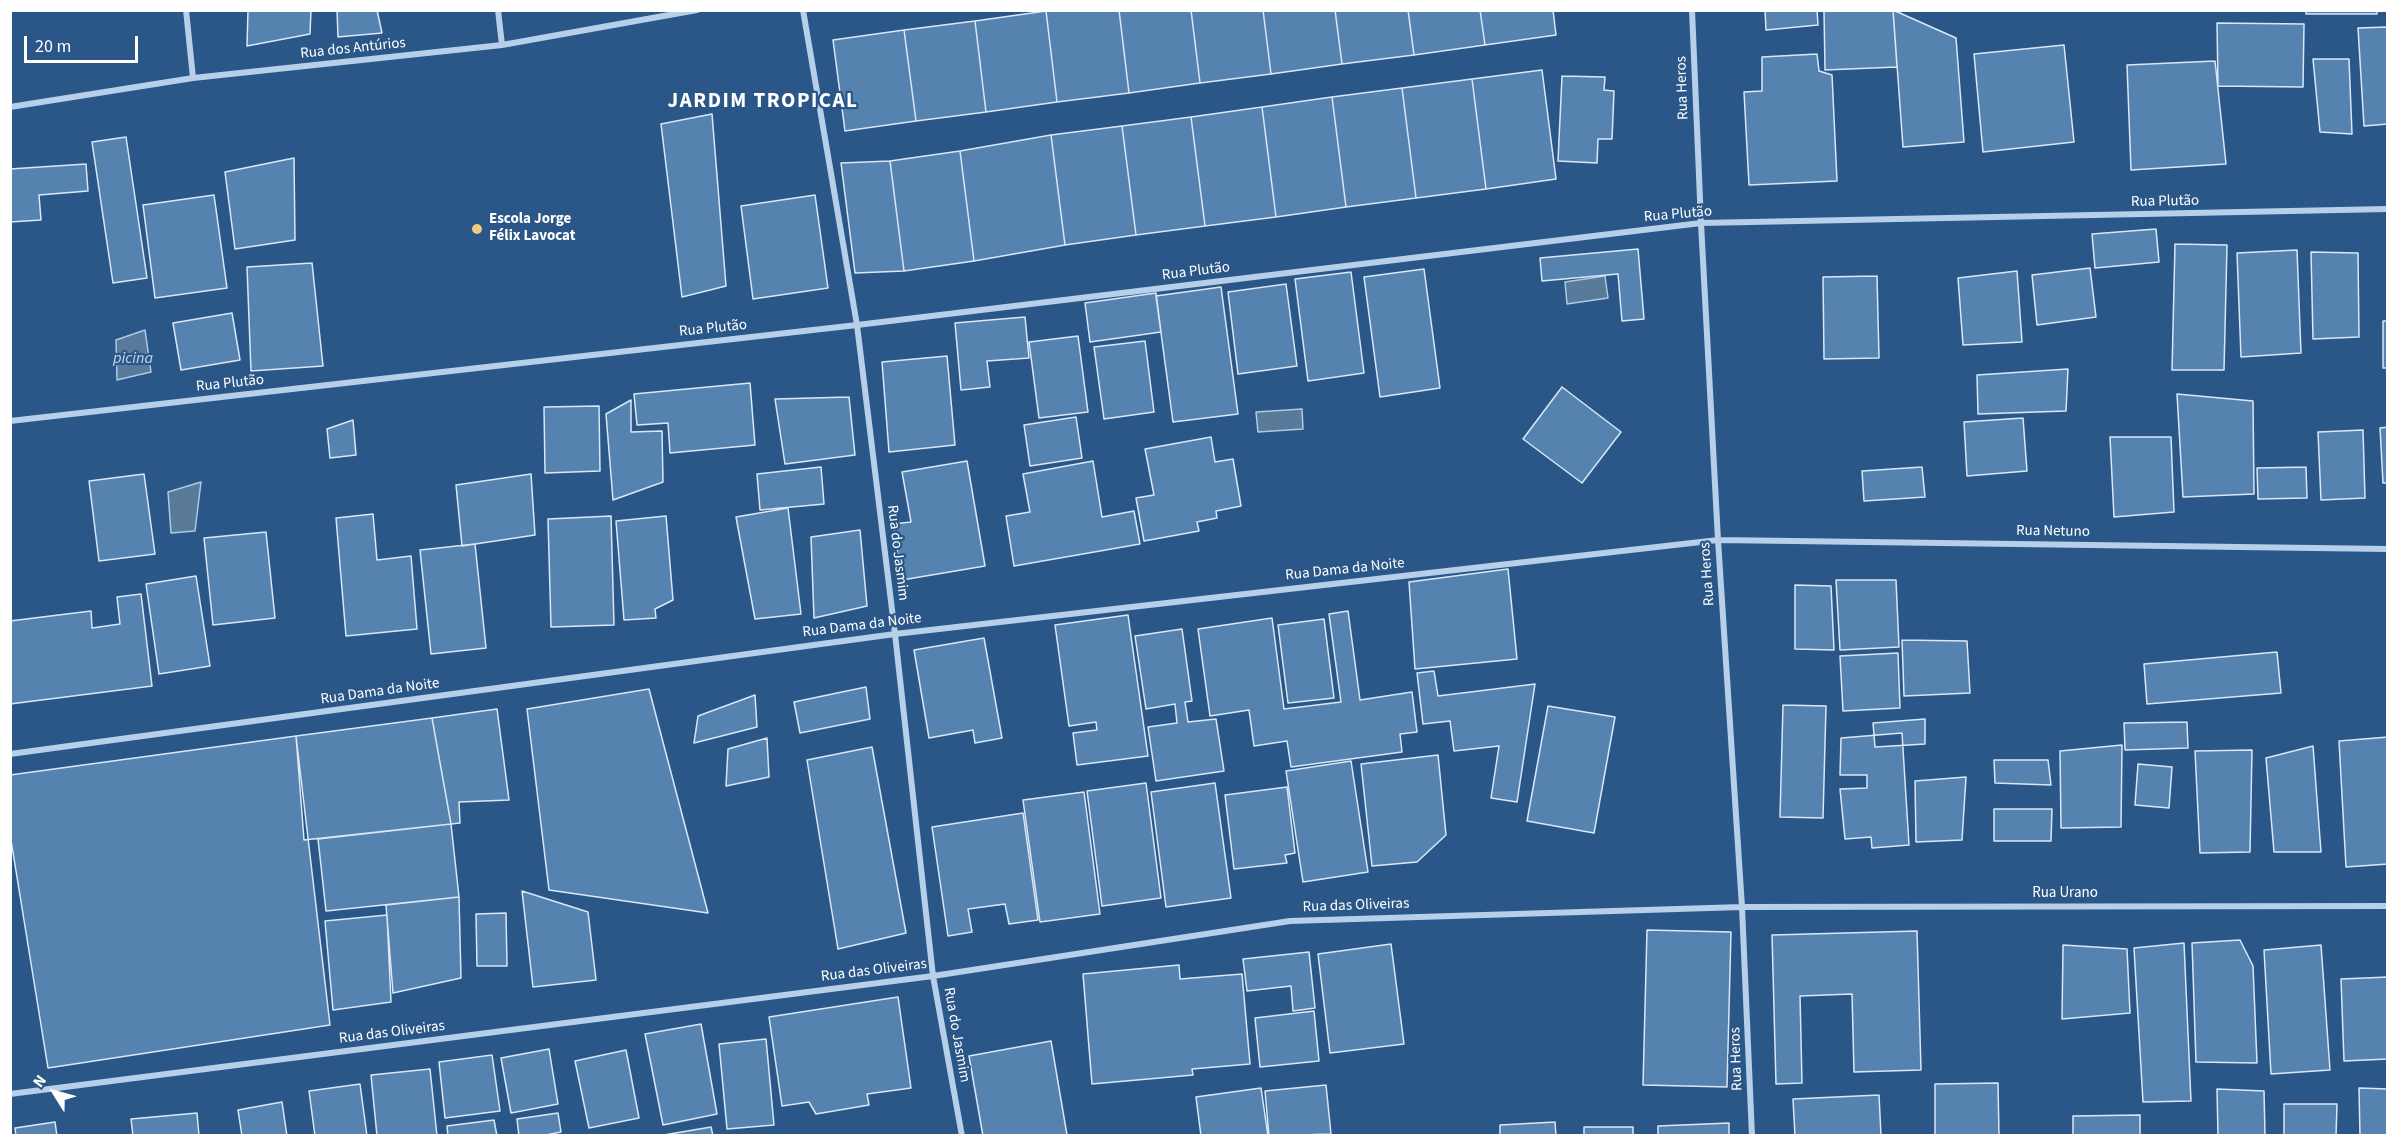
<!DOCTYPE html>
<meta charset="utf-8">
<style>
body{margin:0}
#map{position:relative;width:2398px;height:1146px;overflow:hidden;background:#2a5787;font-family:"Source Sans 3",sans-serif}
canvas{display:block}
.frame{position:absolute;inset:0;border:12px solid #fff;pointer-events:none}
.north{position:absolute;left:24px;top:1062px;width:60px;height:60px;-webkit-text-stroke:4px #2a5787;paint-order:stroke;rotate:307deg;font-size:16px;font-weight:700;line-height:24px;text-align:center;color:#fff}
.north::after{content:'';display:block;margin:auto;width:21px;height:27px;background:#fff;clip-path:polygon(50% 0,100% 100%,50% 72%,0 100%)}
.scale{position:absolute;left:24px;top:36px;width:114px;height:27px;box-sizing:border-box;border:3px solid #fff;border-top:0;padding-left:8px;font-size:18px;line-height:21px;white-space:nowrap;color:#fff;-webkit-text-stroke:4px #2a5787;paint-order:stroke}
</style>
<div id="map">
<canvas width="2398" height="1146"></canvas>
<div class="frame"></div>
<div class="north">N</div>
<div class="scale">20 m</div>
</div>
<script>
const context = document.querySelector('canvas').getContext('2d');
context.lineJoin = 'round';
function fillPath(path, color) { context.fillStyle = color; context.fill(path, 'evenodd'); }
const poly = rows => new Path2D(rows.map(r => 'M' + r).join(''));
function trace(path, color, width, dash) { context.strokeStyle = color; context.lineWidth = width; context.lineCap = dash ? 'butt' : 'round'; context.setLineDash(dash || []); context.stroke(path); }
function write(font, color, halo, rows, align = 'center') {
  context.font = font + ' "Source Sans 3",sans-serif'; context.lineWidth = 4.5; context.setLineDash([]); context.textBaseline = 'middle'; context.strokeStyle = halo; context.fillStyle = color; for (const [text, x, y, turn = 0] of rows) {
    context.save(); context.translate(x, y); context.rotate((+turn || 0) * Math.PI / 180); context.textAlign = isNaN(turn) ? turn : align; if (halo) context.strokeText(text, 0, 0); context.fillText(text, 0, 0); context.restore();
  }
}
const water = poly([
 [1605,276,1608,298,1567,304,1565,282,1605,276],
 [145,330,151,372,117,380,116,340,145,330],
 [1302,409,1303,429,1258,432,1256,412,1302,409],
 [201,482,195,531,171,533,168,492,201,482]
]);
fillPath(water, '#5a7a9a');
trace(water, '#accae8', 1.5);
const building = poly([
 [248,10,311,10,310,34,247,46,248,10],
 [337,10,377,10,382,33,338,37,337,10],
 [1119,10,1191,10,1200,83,1129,93,1119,10],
 [1119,10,1129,93,1057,102,1046,11,1119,10],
 [1191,10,1263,10,1271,74,1200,83,1191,10],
 [1263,10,1335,10,1342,64,1271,74,1263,10],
 [1335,10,1408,10,1414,55,1342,64,1335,10],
 [1408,10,1480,10,1485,45,1414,55,1408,10],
 [1480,10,1553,10,1556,35,1485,45,1480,10],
 [1765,10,1817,10,1818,25,1766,30,1765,10],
 [1893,10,1956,38,1964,142,1903,147,1893,10],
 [1893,10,1897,67,1825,70,1824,11,1893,10],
 [2306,10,2377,10,2377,14,2306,14,2306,10],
 [1046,11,1057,102,986,112,975,21,1046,11],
 [975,21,986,112,916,121,904,30,975,21],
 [2217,23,2304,24,2303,87,2218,86,2217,23],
 [2388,27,2388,124,2364,126,2358,28,2388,27],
 [904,30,916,121,845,131,833,40,904,30],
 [2064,45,2074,142,1983,152,1974,54,2064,45],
 [1817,54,1819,71,1832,75,1837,181,1749,185,1744,92,1762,91,1762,57,1817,54],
 [2313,59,2349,59,2352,134,2320,132,2313,59],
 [2215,61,2226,164,2131,170,2127,65,2215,61],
 [1542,70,1556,179,1486,189,1472,79,1542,70],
 [1562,76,1605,77,1604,90,1614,91,1612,139,1598,139,1597,163,1558,161,1562,76],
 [1472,79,1486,189,1416,198,1402,88,1472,79],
 [1402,88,1416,198,1346,207,1332,97,1402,88],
 [1332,97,1346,207,1276,217,1262,107,1332,97],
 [1262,107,1276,217,1205,226,1191,117,1262,107],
 [712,114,726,286,682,297,661,124,712,114],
 [1191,117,1205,226,1136,235,1122,126,1191,117],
 [1122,126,1136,235,1065,245,1051,135,1122,126],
 [1051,135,1065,245,974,261,960,151,1051,135],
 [126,137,147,278,113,283,92,142,126,137],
 [960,151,974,261,904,271,890,161,960,151],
 [294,158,295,240,235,249,225,172,294,158],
 [890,161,904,271,855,273,841,163,890,161],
 [86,164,88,191,39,195,41,220,10,222,10,169,86,164],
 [214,195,227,288,155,298,143,205,214,195],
 [815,195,828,288,753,299,741,206,815,195],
 [2156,229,2159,262,2095,268,2092,234,2156,229],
 [2175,244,2227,245,2224,370,2172,370,2175,244],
 [1638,249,1644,319,1622,321,1618,274,1542,281,1540,258,1638,249],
 [2297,250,2301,353,2241,357,2237,253,2297,250],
 [2311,252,2358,253,2359,337,2313,339,2311,252],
 [312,263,323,366,251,371,247,267,312,263],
 [2090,268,2096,317,2037,325,2032,275,2090,268],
 [1424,269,1440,388,1380,397,1364,277,1424,269],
 [2017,271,2022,342,1963,345,1958,278,2017,271],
 [1351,272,1364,373,1308,381,1295,279,1351,272],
 [1877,276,1879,358,1824,359,1823,277,1877,276],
 [1286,284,1297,366,1238,374,1228,292,1286,284],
 [1221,287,1238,414,1173,422,1156,296,1221,287],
 [1156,293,1161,332,1090,342,1085,303,1156,293],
 [232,313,240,360,181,370,173,323,232,313],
 [1025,317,1029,358,987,361,990,387,961,390,955,323,1025,317],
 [2383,321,2388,321,2388,368,2383,368,2383,321],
 [1078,336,1088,412,1039,418,1029,342,1078,336],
 [1145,341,1154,412,1104,419,1094,347,1145,341],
 [947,356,955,445,889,452,882,362,947,356],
 [2068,369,2066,411,1978,414,1977,375,2068,369],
 [750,383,755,445,670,453,668,423,637,425,634,394,750,383],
 [1562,387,1621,432,1582,483,1523,439,1562,387],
 [2177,394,2253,401,2254,494,2183,497,2177,394],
 [849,397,855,455,785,464,775,399,849,397],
 [631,400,631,432,662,431,663,482,613,500,606,414,631,400],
 [599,406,600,471,545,473,544,407,599,406],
 [1076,417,1082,458,1030,466,1024,425,1076,417],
 [2023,418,2027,471,1967,476,1964,422,2023,418],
 [353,420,356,455,330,458,327,429,353,420],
 [2388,427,2388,483,2383,483,2380,428,2388,427],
 [2363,430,2365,498,2321,500,2318,432,2363,430],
 [1211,437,1215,462,1233,459,1241,506,1216,511,1217,518,1197,522,1199,531,1144,541,1136,498,1154,495,1145,449,1211,437],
 [2110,437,2171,437,2174,512,2114,517,2110,437],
 [967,461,985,566,902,580,893,524,911,522,902,472,967,461],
 [1093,461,1102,517,1134,511,1140,544,1014,566,1006,516,1030,512,1023,474,1093,461],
 [821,467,824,504,760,510,757,474,821,467],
 [1922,467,1925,497,1864,501,1862,471,1922,467],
 [2306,467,2307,498,2258,499,2257,468,2306,467],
 [144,474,155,554,99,561,89,481,144,474],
 [531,474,535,535,462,546,456,485,531,474],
 [788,508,801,614,755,619,736,517,788,508],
 [373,514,377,560,411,556,417,629,346,636,336,518,373,514],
 [611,516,614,625,551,627,548,519,611,516],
 [666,516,673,600,655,609,656,618,624,620,616,521,666,516],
 [860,530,867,606,814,618,811,537,860,530],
 [266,532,275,618,213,625,204,538,266,532],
 [475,544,486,648,431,654,420,550,475,544],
 [1508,569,1517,659,1415,669,1409,582,1508,569],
 [196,576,210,666,159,674,146,584,196,576],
 [1836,580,1896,580,1899,647,1840,650,1836,580],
 [1795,585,1831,586,1834,650,1795,649,1795,585],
 [141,594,152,686,10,704,10,621,91,611,92,628,120,624,117,597,141,594],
 [1348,611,1360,700,1412,692,1417,732,1400,734,1402,752,1291,767,1287,741,1254,746,1249,710,1210,716,1198,629,1272,618,1284,709,1341,702,1329,614,1348,611],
 [1128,615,1148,756,1077,765,1073,733,1097,730,1096,722,1069,726,1055,625,1128,615],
 [1324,619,1334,698,1288,703,1278,625,1324,619],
 [1182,629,1192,701,1185,702,1188,722,1216,719,1224,771,1156,781,1148,727,1177,723,1175,704,1146,709,1135,636,1182,629],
 [984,638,1002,738,975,743,973,730,929,738,914,650,984,638],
 [1902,640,1967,641,1970,693,1904,696,1902,640],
 [2277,652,2281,693,2147,704,2144,664,2277,652],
 [1898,653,1900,708,1843,711,1840,656,1898,653],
 [1434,671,1438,696,1535,684,1517,802,1491,798,1499,746,1454,751,1450,721,1423,724,1417,673,1434,671],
 [866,687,870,719,800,733,794,702,866,687],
 [649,689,708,913,549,890,527,709,649,689],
 [755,695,757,727,694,743,698,716,755,695],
 [1783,705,1826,706,1823,818,1780,817,1783,705],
 [1548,706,1615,717,1594,833,1527,821,1548,706],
 [497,709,509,800,459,802,460,823,451,824,432,718,497,709],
 [432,718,451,824,304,840,296,736,432,718],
 [1925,719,1925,744,1875,747,1873,723,1925,719],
 [2187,722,2188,748,2125,750,2124,723,2187,722],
 [1902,733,1909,845,1872,848,1871,837,1845,839,1840,789,1867,788,1867,775,1840,775,1841,738,1902,733],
 [296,736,330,1025,48,1068,10,834,10,775,296,736],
 [2388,737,2388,864,2346,867,2339,741,2388,737],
 [767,738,769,777,726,786,728,749,767,738],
 [2122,745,2121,827,2061,828,2060,751,2122,745],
 [2313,746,2321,852,2274,852,2266,758,2313,746],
 [872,747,906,933,838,949,807,760,872,747],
 [2252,750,2250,852,2200,853,2195,751,2252,750],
 [1438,755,1446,835,1417,862,1372,866,1361,764,1438,755],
 [1994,760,2048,760,2051,785,1995,783,1994,760],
 [1351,761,1368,872,1303,882,1286,771,1351,761],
 [2138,764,2172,767,2169,808,2135,805,2138,764],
 [1966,777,1962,840,1916,842,1915,781,1966,777],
 [1146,783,1161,898,1102,906,1087,791,1146,783],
 [1215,783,1231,898,1166,907,1151,792,1215,783],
 [1287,787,1295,853,1285,855,1287,863,1234,869,1225,795,1287,787],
 [1084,792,1100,914,1040,922,1023,800,1084,792],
 [1994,809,2052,809,2051,841,1994,841,1994,809],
 [1023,813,1038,920,1009,924,1005,904,968,909,972,932,948,936,932,827,1023,813],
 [451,824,459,897,326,911,318,839,451,824],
 [522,891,588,912,596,980,533,987,522,891],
 [459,897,461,978,393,993,386,905,459,897],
 [506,913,507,966,477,966,476,914,506,913],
 [387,915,391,1002,333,1010,325,921,387,915],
 [1647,930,1731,932,1727,1087,1643,1085,1647,930],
 [1917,931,1921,1070,1854,1072,1852,994,1800,996,1802,1083,1776,1084,1772,935,1917,931],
 [2240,940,2253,966,2257,1063,2196,1062,2192,943,2240,940],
 [2184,943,2191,1101,2143,1102,2134,948,2184,943],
 [1391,944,1404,1044,1330,1053,1318,954,1391,944],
 [2063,945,2127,949,2130,1013,2062,1019,2063,945],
 [2321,945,2330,1070,2271,1074,2264,950,2321,945],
 [1309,952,1315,1008,1293,1011,1291,986,1247,991,1243,959,1309,952],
 [1179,965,1180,979,1242,974,1250,1064,1192,1069,1193,1075,1092,1084,1083,974,1179,965],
 [2388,977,2388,1059,2344,1061,2341,979,2388,977],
 [898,997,911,1088,867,1094,869,1105,816,1114,809,1102,782,1106,769,1017,898,997],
 [1314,1011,1319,1061,1260,1067,1255,1018,1314,1011],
 [701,1024,717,1114,663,1125,645,1034,701,1024],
 [766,1039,774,1125,727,1129,719,1044,766,1039],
 [1051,1041,1067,1135,983,1136,969,1056,1051,1041],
 [549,1049,558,1104,511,1113,501,1058,549,1049],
 [626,1050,639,1118,589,1128,575,1061,626,1050],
 [492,1055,500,1111,445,1118,439,1062,492,1055],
 [430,1069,437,1136,377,1136,371,1075,430,1069],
 [1998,1083,1999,1136,1935,1136,1935,1084,1998,1083],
 [360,1084,367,1136,315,1136,309,1091,360,1084],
 [1326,1085,1331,1134,1269,1136,1265,1091,1326,1085],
 [1261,1088,1268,1136,1201,1136,1196,1097,1261,1088],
 [2359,1088,2388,1089,2388,1136,2360,1136,2359,1088],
 [2217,1089,2264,1091,2265,1136,2218,1136,2217,1089],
 [1879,1095,1881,1136,1795,1136,1793,1099,1879,1095],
 [282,1102,287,1136,242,1136,238,1110,282,1102],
 [2284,1104,2337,1104,2336,1136,2284,1136,2284,1104],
 [197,1113,199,1136,133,1136,131,1119,197,1113],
 [558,1113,561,1132,541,1136,519,1136,517,1119,558,1113],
 [2140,1115,2140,1136,2073,1136,2073,1116,2140,1115],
 [494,1120,497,1136,448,1136,447,1126,494,1120],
 [55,1122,57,1136,16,1136,15,1128,55,1122],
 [1555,1122,1556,1136,1500,1136,1500,1125,1555,1122],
 [1729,1123,1729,1136,1658,1136,1658,1126,1729,1123],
 [711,1127,713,1136,658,1136,711,1127],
 [1584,1127,1633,1127,1633,1136,1584,1136,1584,1127]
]);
fillPath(building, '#5682b0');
trace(building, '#dae8f6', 1.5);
trace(poly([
 [186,10,193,78],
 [498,10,502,45],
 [803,10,857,325,895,634,933,976,962,1136],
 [1692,10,1701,223,1718,540,1742,907,1752,1136],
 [10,107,193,78,502,45,697,10],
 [10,421,857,325,1701,223,2388,209],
 [10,754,895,634,1718,540,2388,549],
 [10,1094,933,976,1290,921,1742,907,2388,906]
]), '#b7cfe8', 6);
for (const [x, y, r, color] of [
 [477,229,6,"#eec97e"]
]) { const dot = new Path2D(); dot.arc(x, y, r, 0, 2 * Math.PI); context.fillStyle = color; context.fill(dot); trace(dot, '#2a5787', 2); }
write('15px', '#fff', '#2a5787', [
 ["Rua dos Antúrios",353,49,-6],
 ["Rua Heros",1683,88,-92],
 ["Rua Plutão",2165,202,-1],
 ["Rua Plutão",1678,215,-5],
 ["Rua Plutão",1196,272,-7],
 ["Rua Plutão",713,329,-6],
 ["Rua Plutão",230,384,-6],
 ["Rua Netuno",2053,532,1],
 ["Rua do Jasmim",897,553,83],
 ["Rua Dama da Noite",1345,570,-6],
 ["Rua Heros",1708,574,-94],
 ["Rua Dama da Noite",862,626,-7],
 ["Rua Dama da Noite",380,692,-8],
 ["Rua Urano",2065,894],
 ["Rua das Oliveiras",1356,906,-2],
 ["Rua das Oliveiras",874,971,-7],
 ["Rua das Oliveiras",392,1033,-7],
 ["Rua do Jasmim",956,1035,80],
 ["Rua Heros",1737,1059,-92]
]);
write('bold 15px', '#fff', '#2a5787', [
 ["Escola Jorge",489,220],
 ["Félix Lavocat",489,237]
], 'left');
write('italic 16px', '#c2d9ef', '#2a5787', [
 ["picina",133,359]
]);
context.letterSpacing = '1.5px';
write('bold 21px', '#fff', '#2a5787', [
 ["JARDIM TROPICAL",763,102]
]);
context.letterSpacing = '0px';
</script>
